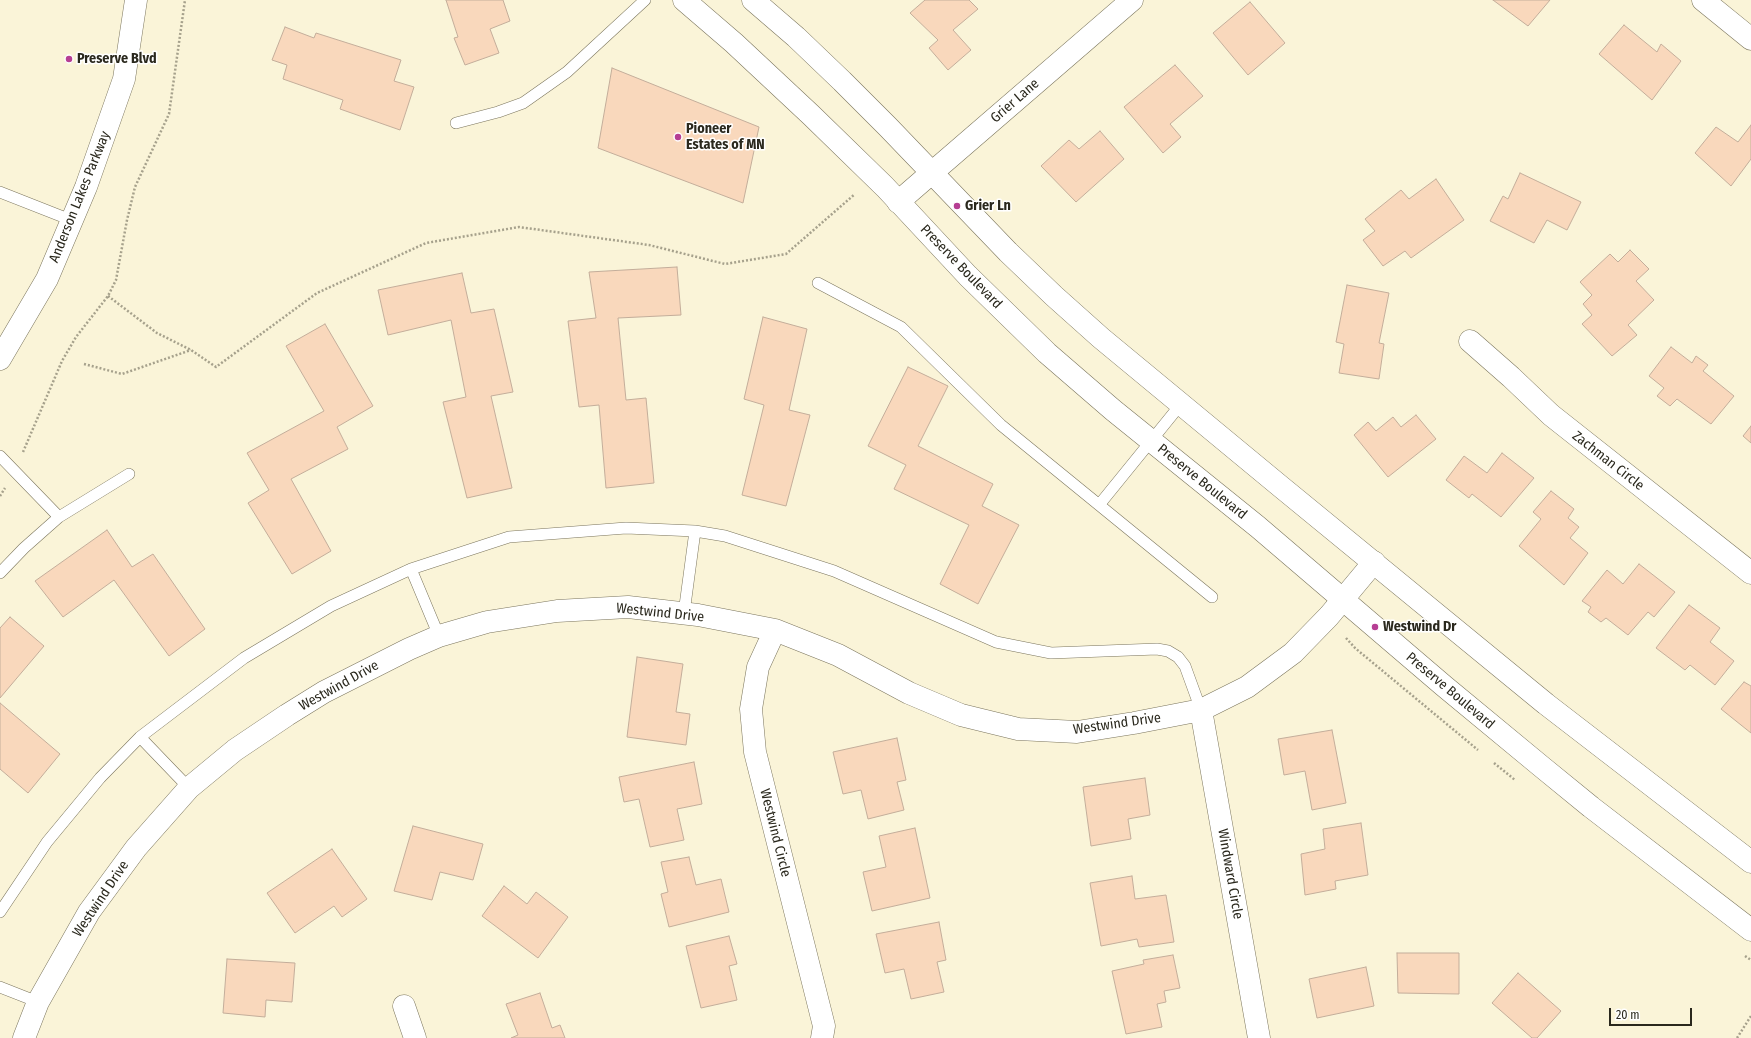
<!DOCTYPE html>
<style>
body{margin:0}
#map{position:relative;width:1751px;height:1038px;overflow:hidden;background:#faf4d8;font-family:"Fira Sans Condensed",sans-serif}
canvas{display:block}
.scale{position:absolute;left:1609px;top:1008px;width:83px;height:18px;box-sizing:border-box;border:2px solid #2a281d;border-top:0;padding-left:5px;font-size:12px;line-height:14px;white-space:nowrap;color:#2a281d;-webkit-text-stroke:3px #fff;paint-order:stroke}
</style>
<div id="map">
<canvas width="1751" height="1038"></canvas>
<div class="scale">20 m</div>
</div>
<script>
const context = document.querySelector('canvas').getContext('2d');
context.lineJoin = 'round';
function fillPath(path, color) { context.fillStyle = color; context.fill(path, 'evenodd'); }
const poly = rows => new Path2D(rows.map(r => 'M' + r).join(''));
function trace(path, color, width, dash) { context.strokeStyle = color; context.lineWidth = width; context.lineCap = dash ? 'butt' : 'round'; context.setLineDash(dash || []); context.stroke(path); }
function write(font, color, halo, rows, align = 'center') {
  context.font = font + ' "Fira Sans Condensed",sans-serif'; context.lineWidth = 3; context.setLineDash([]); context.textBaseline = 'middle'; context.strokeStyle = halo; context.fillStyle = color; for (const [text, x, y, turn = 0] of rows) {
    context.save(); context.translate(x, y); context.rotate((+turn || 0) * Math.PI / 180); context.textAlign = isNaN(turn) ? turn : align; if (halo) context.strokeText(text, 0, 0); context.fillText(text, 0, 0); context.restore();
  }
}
const building = poly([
 [446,0,503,0,510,21,490,29,499,53,465,65,454,38,458,37,446,0],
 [925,0,969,0,978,9,953,30,971,50,948,70,929,48,938,40,910,13,925,0],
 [1493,0,1550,0,1528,26,1493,0],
 [1250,2,1285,43,1248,75,1213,33,1250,2],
 [1624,25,1657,52,1661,44,1681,61,1652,100,1599,54,1624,25],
 [285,27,314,38,316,33,401,60,394,81,414,87,400,130,340,109,343,100,283,79,287,65,272,60,285,27],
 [1175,65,1203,96,1170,124,1181,137,1163,153,1124,107,1175,65],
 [612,68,759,127,743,203,598,148,612,68],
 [1751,125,1751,159,1731,186,1695,153,1716,127,1738,142,1751,125],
 [1100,131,1124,159,1076,202,1041,166,1069,140,1079,149,1100,131],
 [1520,173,1581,202,1567,230,1547,220,1534,243,1490,221,1503,196,1508,199,1520,173],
 [1436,179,1464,220,1411,258,1405,251,1383,266,1363,240,1375,231,1365,219,1401,190,1409,199,1436,179],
 [1630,250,1649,269,1636,281,1654,300,1628,325,1637,335,1612,356,1582,324,1592,315,1583,304,1592,295,1580,282,1610,254,1618,262,1630,250],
 [677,267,681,315,618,318,626,400,646,398,654,483,606,488,599,405,579,407,568,321,596,318,589,272,677,267],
 [462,273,471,313,494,309,513,392,491,396,512,488,467,498,443,402,466,397,451,320,388,335,378,290,462,273],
 [1347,285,1389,293,1379,343,1384,344,1379,379,1339,373,1344,344,1336,342,1347,285],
 [763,317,807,329,789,410,810,415,786,506,742,495,764,405,744,399,763,317],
 [325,324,373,406,337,427,348,449,291,479,331,551,292,574,248,503,269,490,247,453,324,411,286,346,325,324],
 [1671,347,1692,363,1696,356,1708,365,1703,371,1734,396,1711,424,1677,399,1670,406,1657,396,1664,388,1649,376,1671,347],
 [908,367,948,386,918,446,993,484,982,506,1019,525,978,604,940,584,969,525,894,489,906,465,868,446,908,367],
 [1416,415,1436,439,1388,477,1354,435,1368,422,1376,431,1393,417,1401,427,1416,415],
 [1751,426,1751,443,1743,436,1751,426],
 [1502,453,1534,478,1501,517,1472,494,1469,498,1446,480,1464,456,1487,473,1502,453],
 [1551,491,1574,509,1568,518,1579,527,1570,538,1588,553,1564,585,1519,546,1541,519,1533,512,1551,491],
 [107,530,132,567,153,554,205,629,169,656,114,580,63,617,35,581,107,530],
 [1639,564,1675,592,1654,617,1648,612,1628,635,1606,618,1601,622,1588,612,1591,607,1582,601,1607,570,1623,584,1639,564],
 [1689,605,1720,628,1710,642,1734,661,1715,685,1690,665,1685,670,1656,648,1689,605],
 [10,617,44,646,0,698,0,628,10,617],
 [637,657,683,664,676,712,690,714,686,745,627,737,637,657],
 [1744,682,1751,686,1751,733,1721,709,1744,682],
 [0,703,60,754,28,793,0,769,0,703],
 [1332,730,1346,803,1312,810,1305,771,1284,775,1278,739,1332,730],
 [897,738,906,780,897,782,904,810,868,819,861,790,843,794,833,752,897,738],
 [694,762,702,804,677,809,684,840,650,847,639,799,624,802,619,777,694,762],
 [1145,778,1150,815,1128,819,1131,839,1091,846,1083,787,1145,778],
 [1361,823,1368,875,1335,881,1336,889,1305,895,1301,854,1325,849,1323,829,1361,823],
 [413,826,483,844,473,880,440,872,432,900,394,891,413,826],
 [915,828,930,898,872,911,863,872,886,867,879,836,915,828],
 [332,849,367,899,342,917,334,906,295,933,267,893,332,849],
 [689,857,696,885,721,879,729,912,669,927,661,894,668,892,661,862,689,857],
 [1132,876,1135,899,1166,895,1174,942,1139,947,1137,939,1101,946,1090,883,1132,876],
 [504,886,527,904,536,892,568,917,538,958,482,916,504,886],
 [939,922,946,960,937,962,944,992,911,999,904,969,885,973,876,934,939,922],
 [729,936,737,964,729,966,737,1000,701,1008,686,946,729,936],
 [1397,953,1459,953,1459,994,1398,993,1397,953],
 [1173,955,1180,988,1164,991,1166,1002,1157,1004,1162,1027,1126,1034,1112,971,1144,964,1143,960,1173,955],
 [227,959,295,963,292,1002,266,1000,265,1017,223,1013,227,959],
 [1366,967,1374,1006,1317,1018,1309,979,1366,967],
 [1518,973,1561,1011,1537,1038,1532,1038,1492,1003,1518,973],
 [540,993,552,1028,560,1025,565,1038,511,1038,518,1035,506,1004,540,993]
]);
fillPath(building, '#f9d8bc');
trace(building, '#c3ad9a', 1);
const lane = poly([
 [456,123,498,112,523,103,567,72,645,0],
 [0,192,71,220],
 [818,283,901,327,1001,425,1212,597],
 [0,456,59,517],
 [1099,505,1181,404],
 [0,573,24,548,59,517,129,474],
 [684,613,695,531,725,536,834,571,996,642,1051,653,1157,649,1168,651,1178,657,1185,666,1201,710],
 [439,636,411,569,509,537,626,528,695,531],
 [189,788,140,737,244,658,331,606,411,569],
 [0,912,47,842,100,778,140,737],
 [0,987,38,1002]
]);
const street = poly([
 [1703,0,1751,39],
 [898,202,1132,0],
 [1470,341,1511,377,1551,415,1751,573],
 [775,630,758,667,751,709,755,752,824,1026,822,1038],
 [1201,710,1259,1038],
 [404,1006,415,1038],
 [24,1038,38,1002,89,912,136,848,189,788,235,750,287,715,324,692,409,649,439,636,487,622,557,611,628,607,698,615,775,630,838,655,909,693,961,715,1018,729,1077,732,1134,723,1201,710,1247,687,1293,653,1329,616,1374,562]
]);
const secondary = poly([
 [684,0,734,43,811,115,885,187,968,276,1047,353,1113,410,1258,527,1444,686,1542,767,1591,807,1751,930],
 [753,0,796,37,842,81,888,127,1008,252,1054,296,1101,338,1280,486,1546,704,1751,862],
 [0,359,47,279,86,187,124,79,136,0]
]);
trace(lane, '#7b755d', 12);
trace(street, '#7b755d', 23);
trace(secondary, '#7b755d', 23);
trace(poly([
 [108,296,157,333,191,350,216,367,317,293,426,243,519,227,649,245,725,264,786,254,855,194],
 [84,364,122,374,191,350],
 [23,452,62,361,76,337,108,296,116,280,127,220,135,187,169,114,185,0],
 [0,496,5,488],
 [1346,638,1355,648,1478,750],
 [1494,763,1515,780],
 [1745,956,1751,960],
 [1737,1038,1751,1016]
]), '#a6a18c', 2.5, [2, 2]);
trace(lane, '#fff', 11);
trace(street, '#fff', 22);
trace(secondary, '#fff', 22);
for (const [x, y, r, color] of [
 [69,59,4,"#b63e93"],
 [678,137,4,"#b63e93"],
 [957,206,4,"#b63e93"],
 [1375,627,4,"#b63e93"]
]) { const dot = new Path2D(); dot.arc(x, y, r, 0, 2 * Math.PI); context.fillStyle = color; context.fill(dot); trace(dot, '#fff', 1.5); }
write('bold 14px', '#2a281d', '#fff', [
 ["Preserve Blvd",77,59],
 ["Pioneer",686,129],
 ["Estates of MN",686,145],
 ["Grier Ln",965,206],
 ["Westwind Dr",1383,627]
], 'left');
write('14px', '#2a281d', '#fff', [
 ["Grier Lane",1015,101,-41],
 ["Anderson Lakes Parkway",80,197,-68],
 ["Preserve Boulevard",961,267,46],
 ["Zachman Circle",1608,461,38],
 ["Preserve Boulevard",1202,482,39],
 ["Westwind Drive",660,613,6],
 ["Westwind Drive",339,686,-29],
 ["Preserve Boulevard",1450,691,40],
 ["Westwind Drive",1117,724,-8],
 ["Westwind Circle",775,833,76],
 ["Windward Circle",1230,874,80],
 ["Westwind Drive",101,899,-56]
]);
</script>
